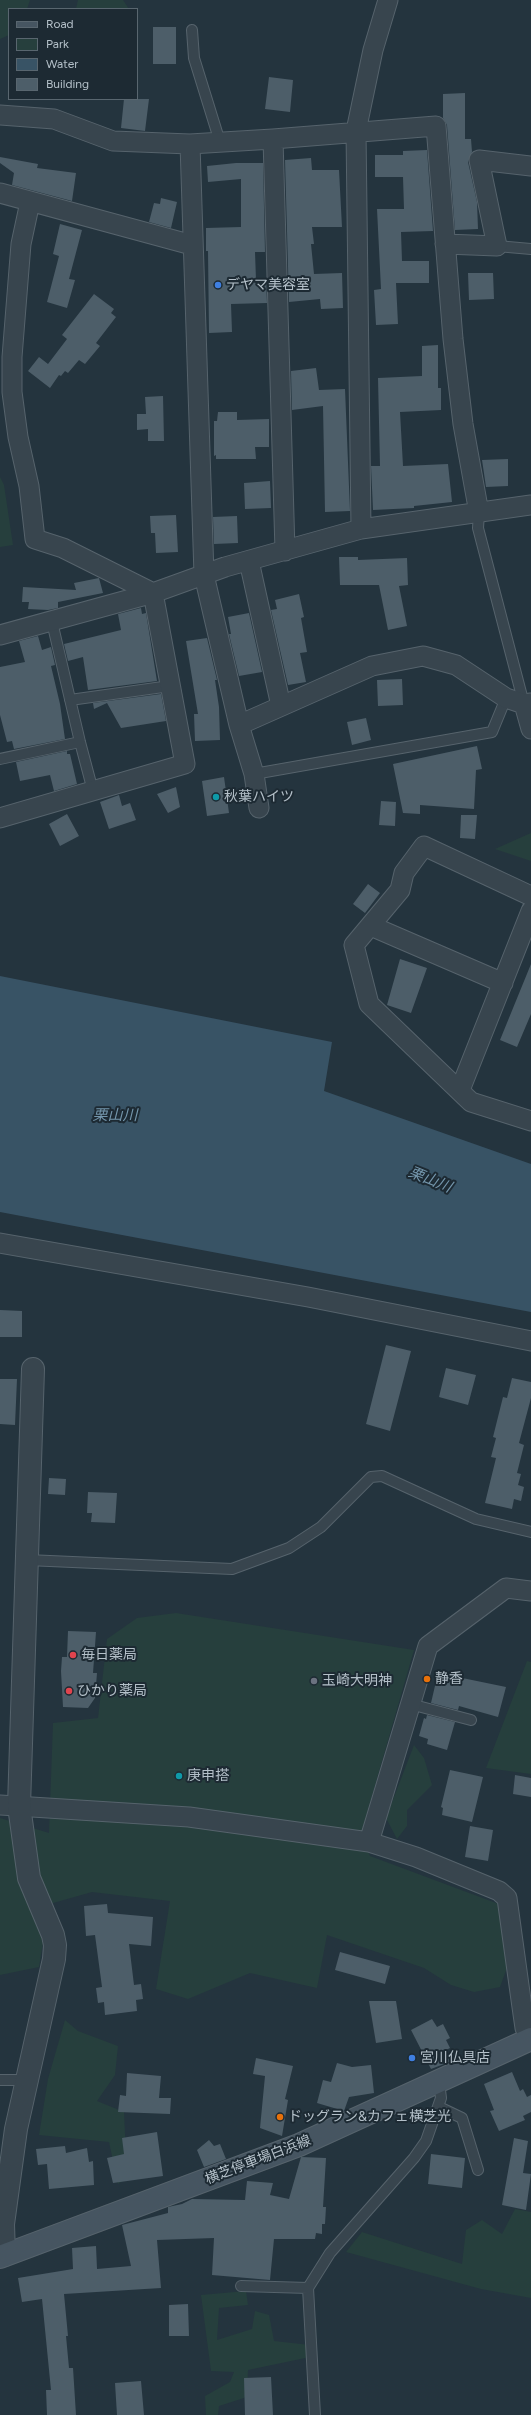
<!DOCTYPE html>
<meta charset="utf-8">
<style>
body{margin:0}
#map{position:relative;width:531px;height:2415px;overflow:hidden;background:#24343e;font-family:Figtree,sans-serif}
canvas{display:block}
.legend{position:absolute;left:8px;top:8px;width:130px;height:92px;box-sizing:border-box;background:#1d2a33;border:1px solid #59666f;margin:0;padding:5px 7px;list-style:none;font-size:12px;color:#b4c0c9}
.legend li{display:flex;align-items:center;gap:8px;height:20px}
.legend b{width:20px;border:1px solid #59666f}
</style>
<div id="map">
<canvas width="531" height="2415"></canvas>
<ul class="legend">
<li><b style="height:5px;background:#465561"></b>Road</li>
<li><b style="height:11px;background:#263f3d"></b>Park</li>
<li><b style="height:11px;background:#385365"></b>Water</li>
<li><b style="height:11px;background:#4d5e69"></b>Building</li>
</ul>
</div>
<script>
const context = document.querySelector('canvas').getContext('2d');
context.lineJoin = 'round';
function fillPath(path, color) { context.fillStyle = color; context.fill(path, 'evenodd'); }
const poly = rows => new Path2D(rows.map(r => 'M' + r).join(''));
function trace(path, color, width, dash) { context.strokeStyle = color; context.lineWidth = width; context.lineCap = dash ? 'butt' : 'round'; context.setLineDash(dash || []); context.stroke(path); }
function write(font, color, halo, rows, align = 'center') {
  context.font = font + ' Figtree,"Noto Sans JP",sans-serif'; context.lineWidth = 4; context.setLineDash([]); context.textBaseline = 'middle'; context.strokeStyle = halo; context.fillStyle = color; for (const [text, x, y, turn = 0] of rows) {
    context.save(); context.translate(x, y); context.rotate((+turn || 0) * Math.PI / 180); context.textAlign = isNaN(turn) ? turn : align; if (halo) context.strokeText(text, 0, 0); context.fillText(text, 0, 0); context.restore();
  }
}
fillPath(poly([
 [0,0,30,0,27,9,9,9,9,35,0,39],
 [78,0,123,0,129,9,76,9],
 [0,477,4,485,13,545,0,547],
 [531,833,531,861,495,849],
 [176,1613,414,1650,361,1834,370,1856,504,1906,509,1962,500,1987,474,1992,451,1985,424,1968,327,1935,317,1988,250,1973,188,1999,156,1989,170,1901,92,1892,32,1909,44,1936,39,1967,0,1975,0,1818,49,1833,53,1723,98,1718,107,1639,137,1618],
 [527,1661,531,1662,531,1774,486,1768],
 [414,1745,424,1758,432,1785,407,1810,407,1826,397,1839,386,1818],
 [65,2020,78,2031,118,2046,115,2075,97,2101,124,2112,127,2178,118,2184,109,2142,39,2135,48,2079],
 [515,2209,531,2212,531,2298,481,2289,346,2252,362,2232,462,2264,466,2230,482,2220,502,2234],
 [246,2291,248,2305,219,2308,217,2340,252,2329,255,2311,269,2315,274,2341,310,2345,310,2357,248,2370,247,2397,219,2406,218,2415,206,2415,205,2396,230,2382,234,2372,211,2371,201,2295]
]), '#263f3d');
fillPath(poly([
 [0,976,332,1042,324,1091,531,1164,531,1312,0,1212]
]), '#385365');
fillPath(poly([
 [153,27,176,27,176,64,153,64],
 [269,77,293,80,290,112,265,109],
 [465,93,465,139,471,139,472,152,468,162,477,202,478,229,455,230,447,125,443,118,443,94],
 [124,99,149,99,145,131,121,128],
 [427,150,433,231,401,232,402,261,429,261,429,283,396,283,398,324,376,325,374,290,381,289,377,209,404,209,403,177,375,177,375,155,403,155,403,151],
 [0,157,38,164,37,168,76,173,72,201,12,185,14,173,0,163],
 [311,158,312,170,339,170,342,227,312,227,314,244,311,244,314,274,342,273,343,308,321,309,320,299,289,302,285,160],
 [236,163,263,163,265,252,255,252,256,280,266,280,267,303,231,304,232,332,209,333,208,251,206,251,206,228,241,227,241,179,208,182,207,166],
 [161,198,177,202,171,228,149,222,154,203,160,204],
 [60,224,82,230,69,279,75,280,67,308,47,302,59,256,53,254],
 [468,273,493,273,494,299,469,300],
 [94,294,114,309,111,313,116,317,96,343,100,346,85,364,79,360,68,373,65,371,61,376,59,375,50,388,28,371,39,357,48,364,67,339,62,335],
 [438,345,438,388,441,388,441,410,400,412,403,466,448,464,452,502,414,506,414,508,373,510,371,466,380,466,378,378,422,376,422,346],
 [316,368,319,390,345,389,350,511,325,512,323,406,292,410,291,371],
 [163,396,164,441,148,441,148,429,137,430,137,414,146,414,145,397],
 [218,412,237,412,237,420,269,419,269,447,255,447,256,459,216,459,216,455,214,456,214,421,217,421],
 [508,459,508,486,486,487,482,460],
 [270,481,271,508,245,509,244,483],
 [176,515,178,552,156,553,155,533,151,533,150,516],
 [237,516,238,543,214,544,213,517],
 [339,557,358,557,358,560,407,558,408,585,399,586,407,626,388,630,379,585,340,585],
 [99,578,103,593,58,602,58,608,48,610,28,609,29,602,22,602,23,587,76,590,74,583],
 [299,594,304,617,301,618,307,652,300,653,306,682,288,685,271,610,277,609,275,600],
 [141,608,142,614,146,613,157,681,88,690,83,657,68,661,64,644,121,630,118,614],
 [249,613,262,672,239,676,229,634,231,634,228,617],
 [38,636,42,650,51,647,55,665,51,666,60,704,65,739,14,749,12,741,7,742,0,715,0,667,25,662,19,641],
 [207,638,217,680,215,680,219,707,220,740,195,741,194,714,198,714,186,641],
 [402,679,403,705,378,706,377,680],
 [161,694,166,721,121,728,107,703,94,709,93,703],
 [366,718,371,740,352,745,347,722],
 [477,746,482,769,476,770,474,809,420,805,420,814,403,813,393,764],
 [67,751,67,754,70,754,77,784,54,791,50,775,20,781,16,762],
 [224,777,229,813,207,816,202,781],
 [176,787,180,807,168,813,157,794],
 [119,795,122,806,130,803,136,820,109,829,100,802],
 [381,801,396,802,395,826,379,825],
 [67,814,79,836,60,846,49,824],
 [461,815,477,815,475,839,460,838],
 [368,884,380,893,365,913,353,904],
 [400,959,427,968,411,1013,387,1005],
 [531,964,531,1014,517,1047,500,1040],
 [0,1310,22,1311,22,1337,0,1337],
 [386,1345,411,1351,390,1431,366,1424],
 [446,1368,476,1375,468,1405,439,1397],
 [512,1378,531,1382,531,1398,519,1443,524,1445,517,1473,521,1474,518,1485,524,1487,521,1501,514,1499,512,1509,485,1503,496,1458,491,1457,496,1438,493,1437,503,1397,507,1398],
 [0,1379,17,1379,15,1425,0,1424],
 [49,1478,66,1479,65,1495,48,1494],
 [88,1492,117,1493,115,1523,91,1522,92,1513,87,1513],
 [68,1631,96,1632,93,1673,97,1673,95,1698,88,1708,63,1707,61,1671,62,1657,67,1657],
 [438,1673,506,1687,498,1717,459,1706,458,1710,431,1703],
 [427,1715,455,1722,447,1750,427,1744,428,1739,419,1736,424,1718,426,1719],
 [450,1770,483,1777,472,1822,442,1815,443,1808,441,1807],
 [515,1775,531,1778,531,1797,513,1794],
 [470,1826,493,1830,488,1861,465,1857],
 [107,1904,108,1913,153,1917,151,1946,129,1944,134,1985,141,1984,143,1999,136,2000,137,2011,105,2015,104,2002,98,2003,96,1988,102,1987,95,1935,86,1936,84,1906],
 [340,1952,390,1966,385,1984,335,1970],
 [369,2001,396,2001,402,2039,376,2043],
 [432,2019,437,2027,443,2024,450,2038,446,2040,450,2048,446,2050,452,2061,431,2069,411,2030],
 [256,2058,293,2066,285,2099,288,2100,282,2136,260,2128,265,2076,253,2074],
 [337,2063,352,2067,371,2065,374,2093,349,2097,344,2111,317,2103,323,2080,331,2082],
 [512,2072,520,2091,523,2089,527,2097,531,2095,531,2112,523,2116,525,2120,499,2131,490,2111,494,2110,484,2084],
 [127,2073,161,2076,159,2098,171,2098,170,2114,118,2112,120,2095,126,2096],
 [157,2132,163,2176,113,2183,107,2158,124,2154,122,2138],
 [514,2138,528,2141,523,2173,531,2174,526,2210,502,2205],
 [209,2140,214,2146,220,2144,226,2159,204,2167,197,2150],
 [65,2146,66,2153,87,2148,89,2162,93,2161,94,2185,49,2189,47,2164,38,2165,36,2149],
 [431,2154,465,2158,462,2188,428,2184],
 [301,2157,326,2158,323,2207,326,2207,325,2224,322,2224,322,2234,316,2233,315,2239,274,2239,270,2280,212,2275,214,2238,157,2240,161,2288,64,2294,68,2336,66,2336,69,2368,73,2368,76,2415,47,2415,46,2390,51,2390,42,2299,22,2302,18,2278,73,2269,72,2248,96,2246,97,2269,131,2266,122,2225,168,2213,168,2207,182,2204,192,2199,245,2200,247,2181,273,2183,270,2195,289,2199],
 [188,2304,189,2336,169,2336,169,2305],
 [271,2377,273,2415,245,2415,244,2378],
 [141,2381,144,2415,117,2415,115,2383]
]), '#4d5e69');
const service = poly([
 [192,30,194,58,220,142],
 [497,246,531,249],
 [479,513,478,528,524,704],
 [52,622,80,742,93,791],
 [70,700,170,686],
 [0,759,80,742],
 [254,774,492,732,506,698],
 [27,1560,232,1569,289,1548,321,1527,371,1477,382,1476,476,1519,531,1532],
 [410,1704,471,1720],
 [0,2080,27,2080],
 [439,2107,462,2118,478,2170],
 [241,2286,308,2288],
 [315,2415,308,2288,330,2253,414,2158,426,2141,441,2098,439,2082]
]);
const minor = poly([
 [0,115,54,119,113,141,190,144,273,139,436,126,453,339,463,424,479,513],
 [273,139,285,551],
 [190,144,204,575,239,725],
 [0,193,192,245],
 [445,244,497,246,479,160,531,166],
 [361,529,356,131,373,50,388,0],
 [249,561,281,706],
 [0,635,153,593,225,567,361,529,531,505],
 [524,704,531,729],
 [259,808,254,774,239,725,372,666,423,656,456,665,506,698,524,704,531,703],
 [0,818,185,764,153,593,63,548,35,539,29,486,18,437,12,392,12,357,21,244,30,202],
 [531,896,424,846,404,873,400,890,354,945,369,1004,471,1102,531,1121],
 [371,926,503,983],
 [460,1090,531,911],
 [0,1243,308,1297,531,1341],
 [0,1805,189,1817,369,1842,416,1857,499,1891,507,1898,522,2007,525,2028,531,2039],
 [369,1842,428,1646,506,1588,531,1591]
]);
const tertiary = poly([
 [4,2255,3,2224,16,2129,54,1959,55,1945,53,1935,29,1878,19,1806,33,1369]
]);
const secondary = poly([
 [0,2257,299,2145,531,2039]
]);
trace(service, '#56636c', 12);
trace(minor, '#56636c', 21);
trace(tertiary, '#56636c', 24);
trace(secondary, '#56636c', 24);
trace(service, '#38454e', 10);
trace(minor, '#38454e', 19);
trace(tertiary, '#38454e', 22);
trace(secondary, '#465561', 22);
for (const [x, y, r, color] of [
 [218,285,4,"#3f7fe0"],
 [216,797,4,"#0f9aa8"],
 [73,1655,4,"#e0444e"],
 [427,1679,4,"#e8710a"],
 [314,1681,4,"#6b7280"],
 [69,1691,4,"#e0444e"],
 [179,1776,4,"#0f9aa8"],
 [412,2058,4,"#3f7fe0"],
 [280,2117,4,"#e8710a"]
]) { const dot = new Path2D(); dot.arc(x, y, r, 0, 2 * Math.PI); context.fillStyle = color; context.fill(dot); trace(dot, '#1d2a33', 1.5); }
write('14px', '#b4c0c9', '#1d2a33', [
 ["デヤマ美容室",226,285],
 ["秋葉ハイツ",224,797],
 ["毎日薬局",81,1655],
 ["静香",435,1679],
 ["玉崎大明神",322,1681],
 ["ひかり薬局",77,1691],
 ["庚申搭",187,1776],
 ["宮川仏具店",420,2058],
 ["ドッグラン&カフェ横芝光",288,2117]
], 'left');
write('14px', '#b4c0c9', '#1d2a33', [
 ["横芝停車場白浜線",258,2160,-21]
]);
write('italic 15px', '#7496ac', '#1d2a33', [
 ["栗山川",115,1116],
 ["栗山川",430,1180,22]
]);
</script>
